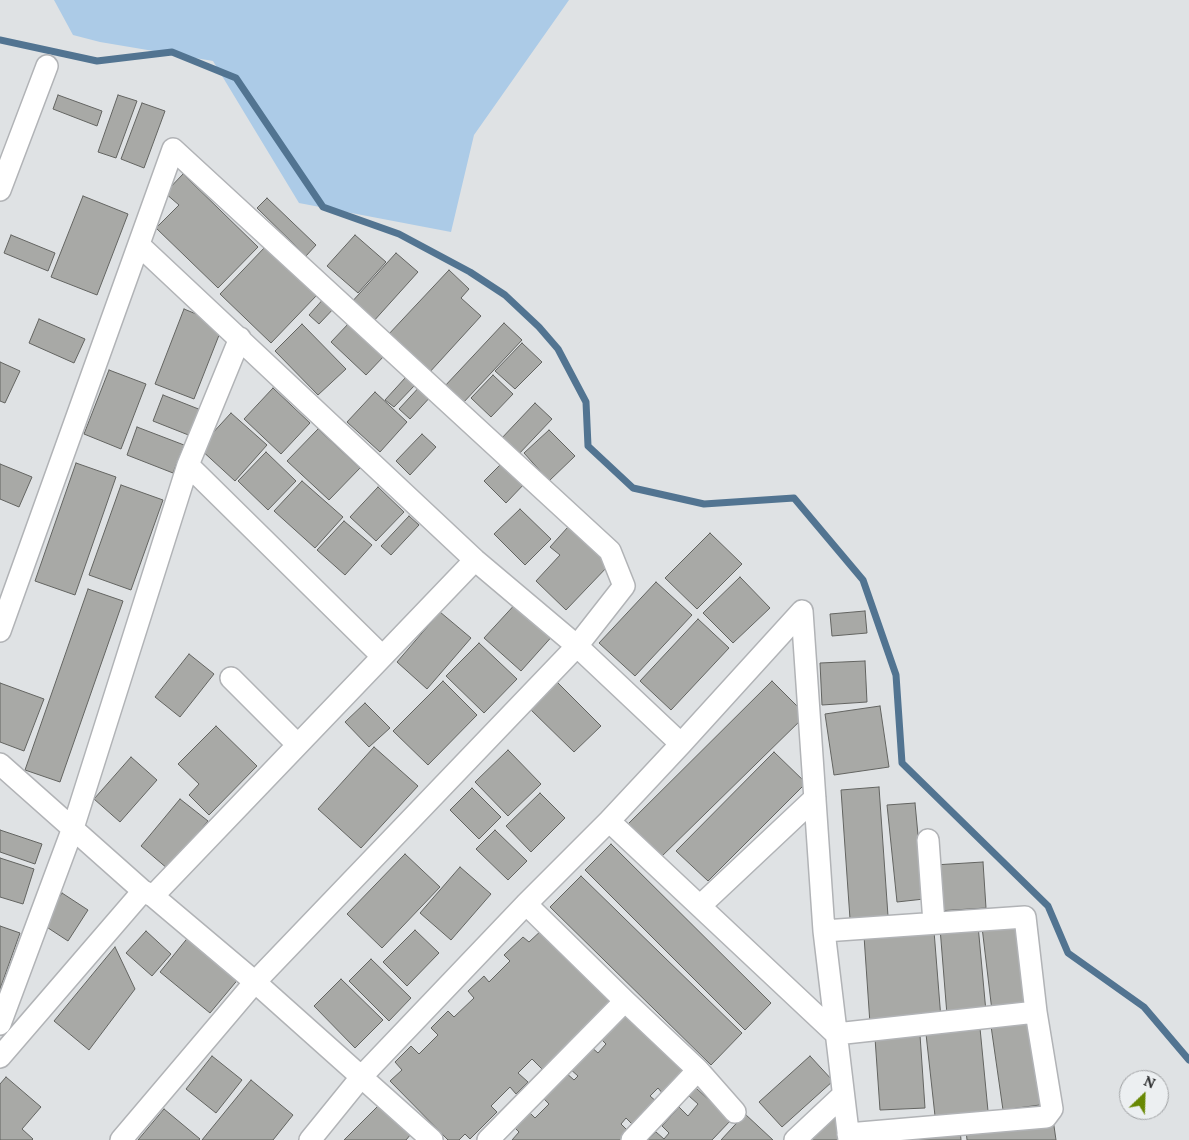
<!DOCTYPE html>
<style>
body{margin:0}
#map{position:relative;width:1189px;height:1140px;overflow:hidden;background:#dfe2e4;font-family:Lora,serif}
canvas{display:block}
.north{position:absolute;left:1119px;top:1070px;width:50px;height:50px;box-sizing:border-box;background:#eceff1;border:1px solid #9fa1a3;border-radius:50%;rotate:24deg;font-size:14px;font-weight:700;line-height:20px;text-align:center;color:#2b2c2d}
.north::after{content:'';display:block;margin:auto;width:18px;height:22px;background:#688803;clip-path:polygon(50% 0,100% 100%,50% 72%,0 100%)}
</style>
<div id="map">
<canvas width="1189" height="1140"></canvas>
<div class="north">N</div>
</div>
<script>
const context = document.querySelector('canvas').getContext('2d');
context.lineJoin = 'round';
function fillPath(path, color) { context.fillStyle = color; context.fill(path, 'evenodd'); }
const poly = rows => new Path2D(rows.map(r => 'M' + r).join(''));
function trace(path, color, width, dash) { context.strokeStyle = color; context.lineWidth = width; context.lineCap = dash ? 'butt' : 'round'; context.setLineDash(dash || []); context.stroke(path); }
fillPath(poly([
 [54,0,569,0,474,135,451,232,299,203,213,61,100,42,73,35]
]), '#accbe7');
trace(poly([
 [0,40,97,61,172,52,236,78,323,207,399,234,470,272,505,295,539,327,558,349,586,402,588,446,633,488,704,504,794,498,863,580,896,675,902,763,1048,906,1068,953,1144,1007,1189,1060]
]), '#527491', 7);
const building = poly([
 [58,95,102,111,97,126,53,109,58,95],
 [118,95,137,101,116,158,98,152,118,95],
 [142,103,165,111,144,168,121,159,142,103],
 [183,174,258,247,218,288,156,228,179,205,165,193,183,174],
 [83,196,128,214,97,295,51,277,83,196],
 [267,198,316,245,306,256,257,208,267,198],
 [11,235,55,253,48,271,4,253,11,235],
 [355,235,386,262,358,293,327,266,355,235],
 [266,246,317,295,271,343,220,294,266,246],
 [396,253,418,272,372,323,350,304,396,253],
 [449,270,469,289,461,298,481,316,428,374,387,336,449,270],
 [326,296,337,305,319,324,309,315,326,296],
 [184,309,223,325,194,399,155,384,184,309],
 [39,319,85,339,74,363,29,343,39,319],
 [350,322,385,355,366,375,331,342,350,322],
 [504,323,522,340,462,404,444,387,504,323],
 [302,324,346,369,318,395,275,351,302,324],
 [522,343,542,362,515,389,495,371,522,343],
 [0,362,20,371,5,403,0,401,0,362],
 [109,370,146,384,121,449,84,434,109,370],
 [493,375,513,394,491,417,471,398,493,375],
 [406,377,415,385,394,407,385,400,406,377],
 [422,384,433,394,410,419,399,409,422,384],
 [273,388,310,423,281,454,244,419,273,388],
 [375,392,407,422,380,452,347,422,375,392],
 [163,395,201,410,191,436,153,421,163,395],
 [535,403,552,419,517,456,500,440,535,403],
 [231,413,267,445,235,481,199,448,231,413],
 [137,427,184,445,173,473,127,455,137,427],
 [318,429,360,468,329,500,287,461,318,429],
 [549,430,575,456,549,481,524,453,549,430],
 [422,434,436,447,410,475,396,461,422,434],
 [266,452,296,481,268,510,238,481,266,452],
 [505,460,527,481,506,503,484,481,505,460],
 [76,463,116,477,75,595,35,581,76,463],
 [0,464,32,477,19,507,0,499,0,464],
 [302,481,343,517,315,548,274,511,302,481],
 [121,485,163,500,131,590,89,575,121,485],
 [378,487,404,512,376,541,350,517,378,487],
 [520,509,551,539,525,565,494,534,520,509],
 [409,516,419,525,391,555,381,546,409,516],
 [344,521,372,545,345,575,317,550,344,521],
 [568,527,609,565,566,610,536,581,560,555,550,547,568,527],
 [710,533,742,564,697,609,665,578,710,533],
 [740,577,770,608,733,643,703,613,740,577],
 [656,582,692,615,635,676,599,643,656,582],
 [88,589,123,601,60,782,25,770,88,589],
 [519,600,555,633,521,671,484,638,519,600],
 [865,611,867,633,832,636,830,614,865,611],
 [440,612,471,638,427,689,397,662,440,612],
 [698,619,729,648,671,710,640,681,698,619],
 [479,643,517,679,484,713,446,676,479,643],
 [189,654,214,674,180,717,155,697,189,654],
 [865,661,867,702,822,705,820,663,865,661],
 [443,681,477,715,428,765,393,731,443,681],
 [772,681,806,715,658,860,625,827,772,681],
 [557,682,601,726,574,752,530,709,557,682],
 [0,683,44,699,24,751,0,742,0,683],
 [365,703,390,728,369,747,345,722,365,703],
 [880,706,889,767,834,775,825,714,880,706],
 [216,726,257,766,209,815,189,795,199,784,178,764,216,726],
 [374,747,418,786,361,848,318,809,374,747],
 [508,750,541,784,508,816,475,782,508,750],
 [774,752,806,783,708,881,676,851,774,752],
 [131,757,157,780,120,822,94,799,131,757],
 [879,787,888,916,850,919,841,790,879,787],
 [472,788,501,817,479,839,450,810,472,788],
 [540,793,565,818,531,852,506,826,540,793],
 [180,799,208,821,168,869,141,846,180,799],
 [915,803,924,899,897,902,887,805,915,803],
 [0,830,42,844,35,864,0,852,0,830],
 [495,830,527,861,508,880,476,849,495,830],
 [611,844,771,1003,745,1030,585,870,611,844],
 [405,854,440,887,382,948,347,914,405,854],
 [0,858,34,869,23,904,0,897,0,858],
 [983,862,986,908,938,911,934,865,983,862],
 [460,867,491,894,451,940,420,913,460,867],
 [581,876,742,1033,711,1065,550,907,581,876],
 [62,893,88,910,68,941,42,924,62,893],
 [1020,922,1031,1006,992,1011,982,927,1020,922],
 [978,925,986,1012,947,1015,940,928,978,925],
 [0,926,20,933,0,989,0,926],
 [544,928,614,998,542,1069,532,1059,518,1073,528,1082,516,1094,510,1087,491,1106,497,1112,470,1139,465,1134,459,1140,448,1140,390,1081,402,1070,395,1062,411,1046,419,1054,438,1035,431,1028,448,1011,454,1017,474,998,468,991,484,976,489,982,510,961,504,955,523,937,529,942,544,928],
 [415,930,439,953,407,986,383,962,415,930],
 [146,931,171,954,152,976,126,953,146,931],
 [934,931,941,1019,870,1024,864,936,934,931],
 [190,935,240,977,210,1013,160,972,190,935],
 [115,947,135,989,89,1050,54,1021,115,947],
 [371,959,411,998,389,1021,349,981,371,959],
 [341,979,383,1020,355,1048,314,1006,341,979],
 [626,1008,690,1068,664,1095,658,1088,650,1096,657,1102,634,1126,626,1118,621,1124,629,1132,621,1140,512,1140,519,1132,514,1127,528,1111,535,1118,549,1104,542,1097,565,1072,574,1080,578,1076,569,1068,590,1046,598,1053,606,1044,599,1037,626,1008],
 [1035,1020,1047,1104,1003,1110,991,1026,1035,1020],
 [980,1028,988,1111,935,1116,926,1034,980,1028],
 [920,1035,925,1108,880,1110,875,1038,920,1035],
 [212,1056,242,1080,216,1113,186,1089,212,1056],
 [810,1056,833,1081,782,1127,759,1102,810,1056],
 [6,1077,41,1107,22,1129,33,1139,32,1140,0,1140,0,1084,6,1077],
 [251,1080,293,1115,273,1140,202,1140,251,1080],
 [696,1088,731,1120,712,1140,648,1140,656,1132,664,1139,669,1133,662,1126,679,1107,688,1116,698,1104,689,1096,696,1088],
 [380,1104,411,1134,406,1140,344,1140,380,1104],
 [164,1109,200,1139,199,1140,138,1140,164,1109],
 [839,1112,839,1140,803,1140,839,1112],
 [745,1114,773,1140,721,1140,745,1114],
 [1053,1119,1056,1140,967,1140,966,1130,1053,1119],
 [960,1128,961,1140,877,1140,960,1128]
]);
fillPath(building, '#a8a9a6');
trace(building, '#636461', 1);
const street = poly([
 [0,190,47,66],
 [139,245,475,560,577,646,681,744],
 [188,465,382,656],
 [0,631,173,149,610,551,624,586,577,646,255,982,121,1140],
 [231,678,297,744],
 [0,764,143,891,153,896,255,982,432,1140],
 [609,821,836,1034,1036,1012],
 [928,840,934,923],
 [153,896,475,560],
 [526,904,625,1001,698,1070,632,1140],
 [700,906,815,798],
 [824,931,1025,917,1036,1012,1052,1109,1046,1117,848,1134],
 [0,1024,73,828,188,465,240,338],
 [0,1057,143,891],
 [698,1070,735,1112],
 [310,1140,362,1076,526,904,609,821,681,744,802,611,824,931,849,1140],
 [488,1140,625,1001],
 [795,1140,843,1095]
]);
trace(street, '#b1b3b6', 24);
trace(street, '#fff', 21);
</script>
